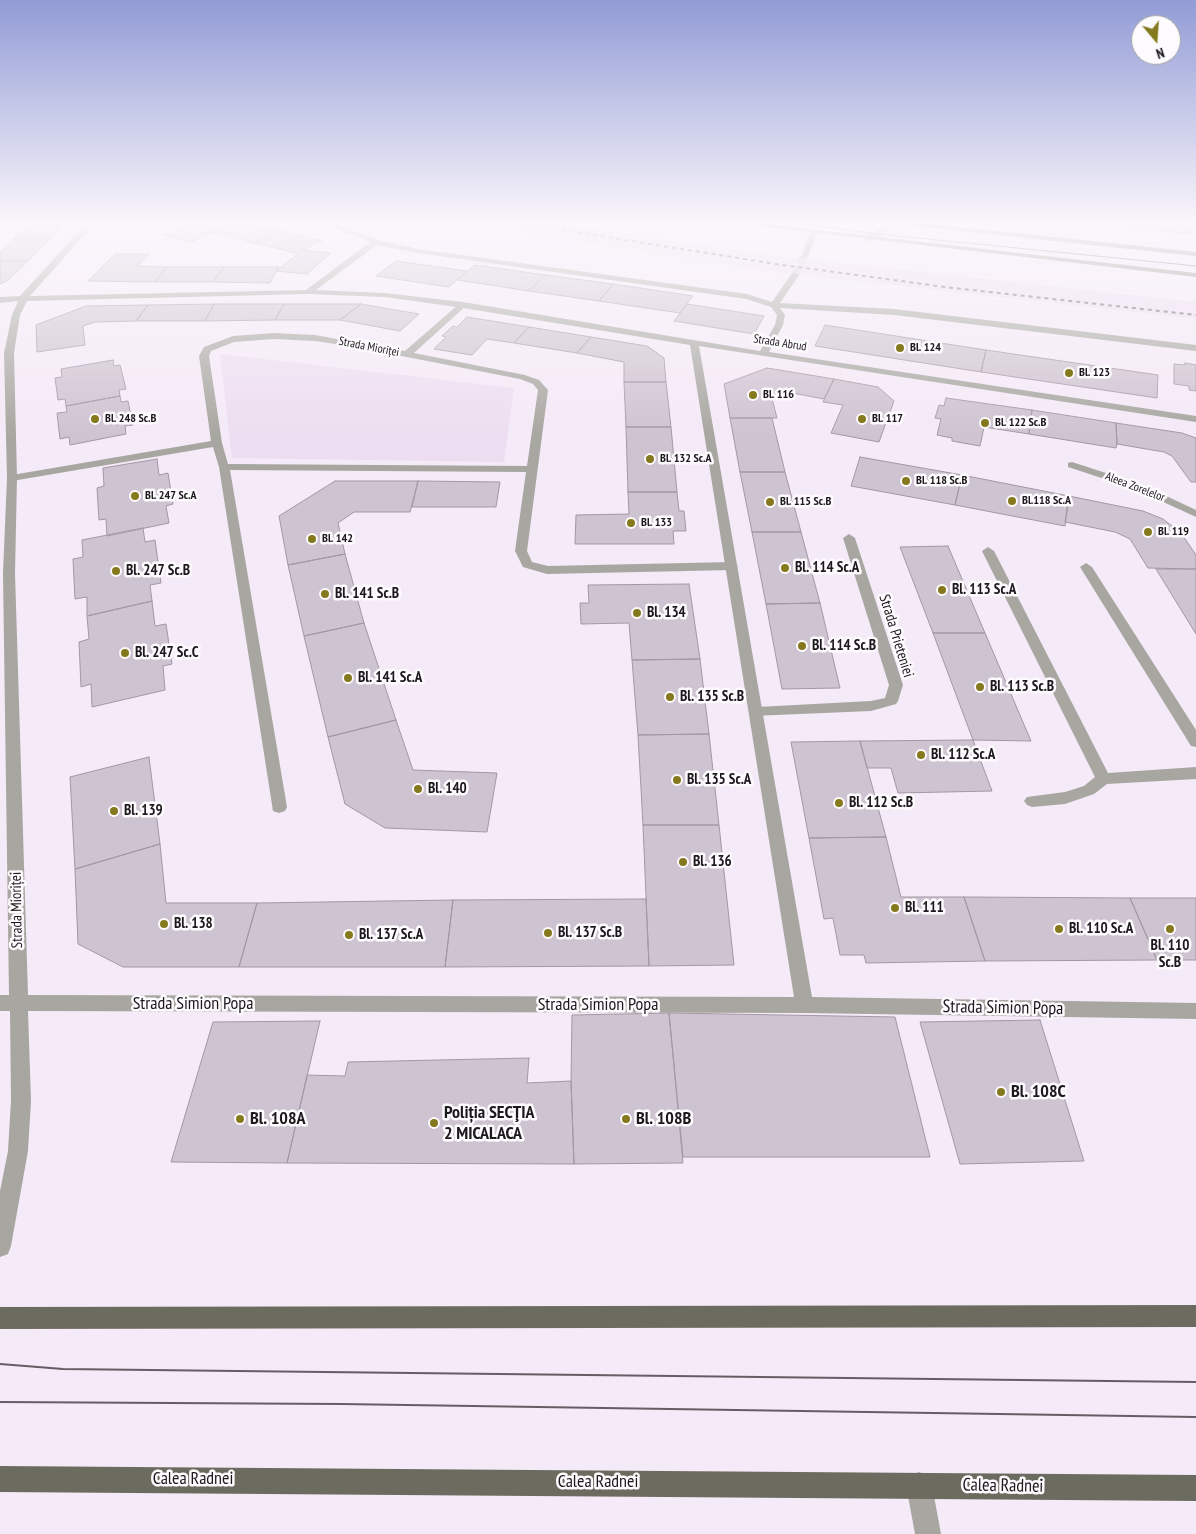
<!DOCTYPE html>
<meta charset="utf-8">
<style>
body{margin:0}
#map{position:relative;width:1196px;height:1534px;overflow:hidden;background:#f5eaf7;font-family:"PT Sans Narrow",sans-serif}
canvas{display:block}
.north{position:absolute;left:1131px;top:15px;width:50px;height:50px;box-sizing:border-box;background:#fdfbfd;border:1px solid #a3a0a3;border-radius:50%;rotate:162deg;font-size:14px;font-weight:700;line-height:20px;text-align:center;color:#1c181c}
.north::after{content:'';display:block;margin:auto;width:18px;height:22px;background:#84791d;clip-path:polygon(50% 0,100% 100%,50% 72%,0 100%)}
</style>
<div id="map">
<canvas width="1196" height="1534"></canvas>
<div class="north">N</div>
</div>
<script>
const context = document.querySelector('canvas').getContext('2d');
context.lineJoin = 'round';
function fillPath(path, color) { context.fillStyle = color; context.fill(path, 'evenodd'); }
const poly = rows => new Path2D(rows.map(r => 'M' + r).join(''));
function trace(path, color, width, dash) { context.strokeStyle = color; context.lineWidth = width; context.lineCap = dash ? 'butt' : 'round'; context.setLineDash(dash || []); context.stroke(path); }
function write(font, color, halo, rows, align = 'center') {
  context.font = font + ' "PT Sans Narrow",sans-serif'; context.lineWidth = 5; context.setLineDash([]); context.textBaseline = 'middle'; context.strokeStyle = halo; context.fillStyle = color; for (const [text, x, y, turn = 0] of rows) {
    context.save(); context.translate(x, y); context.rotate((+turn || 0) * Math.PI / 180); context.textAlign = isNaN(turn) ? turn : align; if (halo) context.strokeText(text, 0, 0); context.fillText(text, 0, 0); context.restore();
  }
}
fillPath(poly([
 [465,221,541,221,778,256,1196,302,1196,319,767,271,538,236],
 [220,354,514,388,504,462,232,458]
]), '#edddf0');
const building = poly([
 [22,221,63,221,64,224,51,238,14,239,28,225,22,221],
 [198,221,234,221,237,222,191,242,164,235,198,221],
 [241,221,281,231,254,243,213,232,241,221],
 [1089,221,1139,221,1140,229,1089,224,1089,221],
 [1139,221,1189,222,1193,234,1140,229,1139,221],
 [281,231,322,241,296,253,254,243,281,231],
 [51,238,28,261,0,261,0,252,14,239,51,238],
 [303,250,331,253,307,274,276,271,303,250],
 [115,254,149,254,138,266,167,267,155,282,88,281,115,254],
 [0,261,28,261,7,281,0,284,0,261],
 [396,261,467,271,449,287,376,276,396,261],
 [475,265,545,275,529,291,457,280,475,265],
 [167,267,224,267,213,282,155,282,167,267],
 [224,267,279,267,270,283,213,282,224,267],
 [545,275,613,284,599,301,529,291,545,275],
 [613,284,693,296,680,313,599,301,613,284],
 [214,304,205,321,136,321,148,305,214,304],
 [214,304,284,304,275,320,205,321,214,304],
 [284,304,361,304,340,320,275,320,284,304],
 [361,304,419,314,400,331,340,320,361,304],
 [687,304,764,316,754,334,674,321,687,304],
 [148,305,136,321,95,322,83,326,85,345,37,352,36,325,86,306,148,305],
 [467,317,529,327,514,343,487,339,472,355,434,349,446,337,442,336,453,326,457,327,467,317],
 [825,325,986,350,981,372,815,346,825,325],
 [529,327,591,337,577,353,514,343,529,327],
 [591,337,647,346,664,358,666,382,624,382,624,362,577,353,591,337],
 [986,350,1158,375,1157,398,981,372,986,350],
 [113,360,114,366,120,365,126,389,119,390,120,396,66,406,65,399,58,400,55,378,62,377,61,369,113,360],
 [1185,363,1196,365,1196,391,1189,390,1189,386,1174,384,1174,364,1185,365,1185,363],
 [767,368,834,379,824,399,787,392,772,399,777,418,730,418,724,384,767,368],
 [834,379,878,387,894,401,879,442,831,433,843,405,823,402,834,379],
 [624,382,666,382,671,427,626,427,624,382],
 [120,396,121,402,128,401,133,425,125,426,126,434,70,445,69,437,60,439,57,413,67,412,66,406,120,396],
 [946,398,1032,410,1029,434,984,427,980,446,952,441,952,438,937,435,941,419,935,418,939,405,944,406,946,398],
 [1032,410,1116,423,1117,444,1116,448,1029,434,1032,410],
 [730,418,772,418,785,472,740,472,730,418],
 [1116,423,1182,433,1196,438,1196,482,1191,482,1172,456,1164,452,1117,444,1116,423],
 [626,427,671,427,677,492,628,492,626,427],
 [860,457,962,475,955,505,851,486,860,457],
 [157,459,159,475,168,473,173,504,166,506,169,523,107,536,106,519,99,520,97,488,104,486,103,468,157,459],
 [740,472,785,472,801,532,752,532,740,472],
 [962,475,1069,496,1065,526,955,505,962,475],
 [335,481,418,481,410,512,354,512,338,523,345,554,288,565,279,516,335,481],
 [418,481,500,482,496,507,412,507,418,481],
 [628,492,677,492,679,511,684,511,686,531,673,531,674,544,575,544,576,515,629,514,628,492],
 [1069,496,1143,511,1163,519,1181,533,1196,555,1196,569,1148,568,1130,539,1115,532,1065,522,1069,496],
 [143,528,145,542,155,540,161,583,150,585,152,601,87,616,87,597,75,599,73,559,83,557,82,540,143,528],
 [752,532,801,532,820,603,766,604,752,532],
 [948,546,985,633,933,633,900,547,948,546],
 [345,554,364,623,304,636,288,565,345,554],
 [1156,569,1196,569,1196,634,1156,569],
 [689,584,700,659,632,660,629,623,581,624,580,603,589,603,588,585,689,584],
 [152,601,155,626,166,624,172,664,163,666,165,690,92,707,91,684,81,687,79,642,89,639,87,616,152,601],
 [820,603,840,688,782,689,766,604,820,603],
 [364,623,396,720,328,737,304,636,364,623],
 [933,633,985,633,1031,741,973,740,933,633],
 [700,659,709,734,638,735,632,660,700,659],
 [396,720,413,770,497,773,487,832,385,828,345,804,328,737,396,720],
 [709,734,719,825,643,825,638,735,709,734],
 [973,740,992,791,898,793,891,768,867,768,860,741,973,740],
 [860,741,886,837,809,838,791,742,860,741],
 [149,757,160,844,75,869,70,777,149,757],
 [643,825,719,825,734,965,649,966,643,825],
 [886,837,901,897,964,897,985,961,866,963,864,955,840,955,833,918,824,919,809,838,886,837],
 [160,844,166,903,257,903,239,967,123,967,78,944,75,869,160,844],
 [964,897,1130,898,1157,960,985,961,964,897],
 [1130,898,1196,898,1196,960,1157,960,1130,898],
 [646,899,649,966,445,967,453,900,646,899],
 [453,900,445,967,239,967,257,903,453,900],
 [669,1013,683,1163,574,1164,571,1081,572,1015,669,1013],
 [669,1013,895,1017,930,1157,683,1157,669,1013],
 [1040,1020,1084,1161,960,1164,920,1022,1040,1020],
 [320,1021,287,1163,171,1162,213,1022,320,1021],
 [529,1058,527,1083,571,1081,574,1164,287,1163,307,1075,345,1076,348,1062,529,1058]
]);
fillPath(building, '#cec3d0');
trace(building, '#a297a3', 1);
trace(poly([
 [795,275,804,257]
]), '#d4cad6', 8, [8, 4.5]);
fillPath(poly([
 [460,303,467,305,414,353,525,375,539,380,548,390,527,551,532,562,548,566,732,562,738,566,732,570,547,574,523,567,515,551,526,472,230,470,287,807,285,811,279,813,273,811,219,467,213,447,12,481,7,478,12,475,211,441,199,356,204,347,233,336,274,333,315,335,405,351,460,303],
 [274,339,315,341,355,347,520,379,533,384,538,390,527,466,228,464,222,443,209,356,211,351,234,342,274,339],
 [1072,462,1143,485,1196,510,1196,517,1135,489,1068,467,1068,463,1072,462],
 [849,534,855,538,903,685,898,701,896,704,871,711,752,716,750,712,757,707,871,701,885,698,889,685,843,538,849,534],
 [988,547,994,551,1108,773,1196,767,1196,779,1107,784,1094,794,1065,804,1032,807,1027,805,1024,801,1027,797,1065,792,1084,786,1095,777,982,551,988,547],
 [1086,563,1092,567,1196,730,1196,747,1191,746,1080,567,1086,563]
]), '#a7a6a0');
fillPath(poly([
 [83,221,91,221,86,233,30,296,306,290,370,242,317,221,327,221,378,240,418,249,747,294,772,302,792,273,795,273,799,275,780,303,894,309,1196,345,1196,351,894,315,780,308,785,315,783,325,769,352,1196,416,1196,422,699,346,812,997,1196,1003,1196,1019,804,1013,28,1011,31,1101,28,1151,11,1246,8,1254,0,1257,0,1191,8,1151,11,1101,10,1011,0,1011,0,995,9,995,3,573,7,478,4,353,12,315,18,301,0,303,0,297,20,296,80,230,83,221],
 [377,245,418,253,746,299,771,307,777,315,775,325,760,351,463,302,385,293,316,290,377,245],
 [308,294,385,297,463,308,690,345,794,997,28,995,15,573,17,478,14,353,20,315,27,301,308,294],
 [892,221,901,221,872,241,866,241,866,237,892,221],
 [810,230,817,232,808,257,801,259,810,230],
 [919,1472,928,1476,932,1485,941,1534,915,1534,906,1485,910,1476,919,1472]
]), '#a7a6a0');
fillPath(poly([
 [716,221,738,221,1196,273,1196,277,716,221],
 [880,221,904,221,1196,252,1196,256,884,223,880,221]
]), '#85847a');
fillPath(poly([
 [1196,1305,1196,1327,0,1329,0,1307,1196,1305],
 [0,1466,1196,1475,1196,1501,0,1492,0,1466]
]), '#6c6b5f');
trace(poly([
 [781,221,878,234,1196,266]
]), '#645d64', 1);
trace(poly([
 [0,1364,63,1369,1196,1382],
 [0,1402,341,1404,1196,1417]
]), '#645d64', 2);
trace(poly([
 [506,221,776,264,945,287,1196,315]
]), '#645d64', 2, [4, 4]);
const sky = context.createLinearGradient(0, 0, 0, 436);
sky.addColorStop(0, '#929cd6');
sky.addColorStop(0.51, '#faf6fb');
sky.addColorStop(1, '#faf6fb00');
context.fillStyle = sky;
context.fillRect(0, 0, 1196, 436);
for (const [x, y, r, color] of [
 [900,348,5,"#84791d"],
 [1069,373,5,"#84791d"],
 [753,395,5,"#84791d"],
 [95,419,5,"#84791d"],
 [862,419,5,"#84791d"],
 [985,423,5,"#84791d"],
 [650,459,5,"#84791d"],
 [906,481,5,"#84791d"],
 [135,496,5,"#84791d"],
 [1012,501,5,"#84791d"],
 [770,502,5,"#84791d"],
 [631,523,5,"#84791d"],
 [1148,532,5,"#84791d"],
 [312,539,5,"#84791d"],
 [785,568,5,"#84791d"],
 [116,571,5,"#84791d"],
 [942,590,5,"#84791d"],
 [325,594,5,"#84791d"],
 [637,613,5,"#84791d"],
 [802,646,5,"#84791d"],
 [125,653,5,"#84791d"],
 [348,678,5,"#84791d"],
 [980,687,5,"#84791d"],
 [670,697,5,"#84791d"],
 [921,755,5,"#84791d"],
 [677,780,5,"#84791d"],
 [418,789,5,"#84791d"],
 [839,803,5,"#84791d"],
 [114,811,5,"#84791d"],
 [683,862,5,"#84791d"],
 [895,908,5,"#84791d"],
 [164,924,5,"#84791d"],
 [1059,929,5,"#84791d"],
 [1170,929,5,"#84791d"],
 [548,933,5,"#84791d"],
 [349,935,5,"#84791d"],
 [1001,1092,5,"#84791d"],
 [240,1119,5,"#84791d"],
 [626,1119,5,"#84791d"],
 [434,1123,5,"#84791d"]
]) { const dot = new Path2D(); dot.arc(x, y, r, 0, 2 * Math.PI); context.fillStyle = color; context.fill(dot); trace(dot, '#fdfbfd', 2); }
write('12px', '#1c181c', '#fdfbfd', [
 ["Strada Abrud",780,343,9],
 ["Strada Mioriței",369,347,11],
 ["Aleea Zorelelor",1135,487,21]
]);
write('bold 12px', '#1c181c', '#fdfbfd', [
 ["Bl. 124",910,348],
 ["Bl. 123",1079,373],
 ["Bl. 116",763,395],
 ["Bl. 248 Sc.B",105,419],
 ["Bl. 117",872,419],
 ["Bl. 122 Sc.B",995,423],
 ["Bl. 132 Sc.A",660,459],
 ["Bl. 118 Sc.B",916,481],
 ["Bl. 247 Sc.A",145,496],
 ["Bl.118 Sc.A",1022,501],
 ["Bl. 115 Sc.B",780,502],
 ["Bl. 133",641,523],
 ["Bl. 119",1158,532],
 ["Bl. 142",322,539]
], 'left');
write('bold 15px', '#1c181c', '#fdfbfd', [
 ["Bl. 114 Sc.A",795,568],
 ["Bl. 247 Sc.B",126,571],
 ["Bl. 113 Sc.A",952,590],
 ["Bl. 141 Sc.B",335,594],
 ["Bl. 134",647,613],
 ["Bl. 114 Sc.B",812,646],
 ["Bl. 247 Sc.C",135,653],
 ["Bl. 141 Sc.A",358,678],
 ["Bl. 113 Sc.B",990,687],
 ["Bl. 135 Sc.B",680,697],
 ["Bl. 112 Sc.A",931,755],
 ["Bl. 135 Sc.A",687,780],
 ["Bl. 140",428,789],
 ["Bl. 112 Sc.B",849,803],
 ["Bl. 139",124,811],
 ["Bl. 136",693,862],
 ["Bl. 111",905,908],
 ["Bl. 138",174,924],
 ["Bl. 110 Sc.A",1069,929],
 ["Bl. 137 Sc.B",558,933],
 ["Bl. 137 Sc.A",359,935],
 ["Bl. 110",1170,946,"center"],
 ["Sc.B",1170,963,"center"]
], 'left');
write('15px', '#1c181c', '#fdfbfd', [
 ["Strada Prieteniei",896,636,73],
 ["Strada Mioriței",17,910,-91]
]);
write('18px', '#1c181c', '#fdfbfd', [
 ["Strada Simion Popa",193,1004],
 ["Strada Simion Popa",598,1005],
 ["Strada Simion Popa",1003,1008,1],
 ["Calea Radnei",193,1479],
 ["Calea Radnei",598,1482],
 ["Calea Radnei",1003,1486,1]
]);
write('bold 18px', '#1c181c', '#fdfbfd', [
 ["Bl. 108C",1011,1092],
 ["Poliția SECŢIA",444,1113],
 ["2 MICALACA",444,1134],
 ["Bl. 108A",250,1119],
 ["Bl. 108B",636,1119]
], 'left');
</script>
